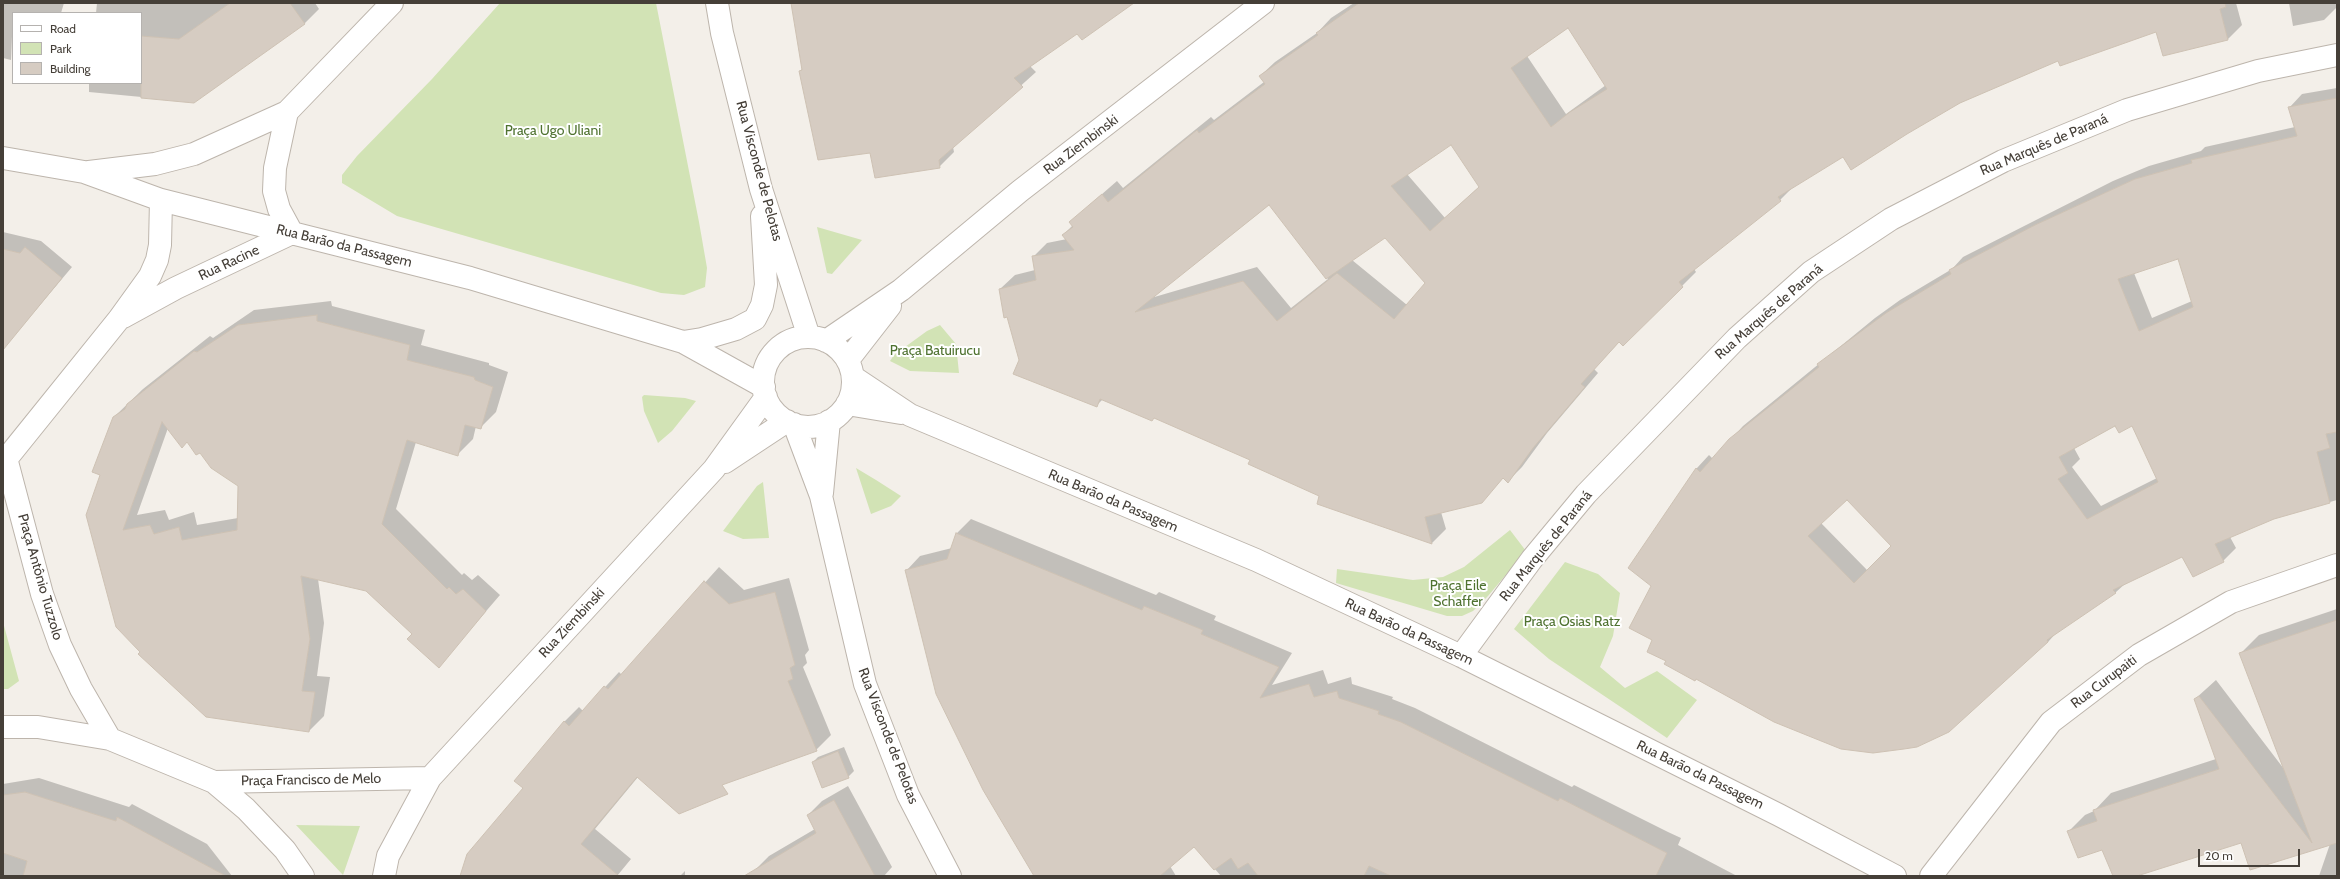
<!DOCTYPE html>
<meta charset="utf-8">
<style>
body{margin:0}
#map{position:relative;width:2340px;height:879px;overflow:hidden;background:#f3efe9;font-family:Cabin,sans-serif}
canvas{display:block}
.frame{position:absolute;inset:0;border:4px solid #453f38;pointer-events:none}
.legend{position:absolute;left:12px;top:12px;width:130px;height:72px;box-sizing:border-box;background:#fff;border:1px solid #b5b2af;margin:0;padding:5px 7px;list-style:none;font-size:12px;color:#453f38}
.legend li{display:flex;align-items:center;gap:8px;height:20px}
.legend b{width:20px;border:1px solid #b5b2af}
.scale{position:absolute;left:2198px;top:849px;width:102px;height:18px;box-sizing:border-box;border:2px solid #453f38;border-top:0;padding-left:5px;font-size:12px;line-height:14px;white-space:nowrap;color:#453f38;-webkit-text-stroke:3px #fff;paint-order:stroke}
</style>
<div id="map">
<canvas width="2340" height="879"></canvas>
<div class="frame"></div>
<ul class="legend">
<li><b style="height:5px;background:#fff"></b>Road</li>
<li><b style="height:11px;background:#d2e3b5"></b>Park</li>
<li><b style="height:11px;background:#d6ccc2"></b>Building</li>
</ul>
<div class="scale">20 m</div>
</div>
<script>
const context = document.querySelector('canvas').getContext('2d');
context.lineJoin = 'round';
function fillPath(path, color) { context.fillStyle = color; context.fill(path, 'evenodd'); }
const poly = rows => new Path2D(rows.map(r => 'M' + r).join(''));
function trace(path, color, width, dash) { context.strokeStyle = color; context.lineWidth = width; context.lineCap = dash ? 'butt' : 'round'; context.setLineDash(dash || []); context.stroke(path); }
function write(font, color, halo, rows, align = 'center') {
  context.font = font + ' Cabin,sans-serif'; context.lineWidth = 4; context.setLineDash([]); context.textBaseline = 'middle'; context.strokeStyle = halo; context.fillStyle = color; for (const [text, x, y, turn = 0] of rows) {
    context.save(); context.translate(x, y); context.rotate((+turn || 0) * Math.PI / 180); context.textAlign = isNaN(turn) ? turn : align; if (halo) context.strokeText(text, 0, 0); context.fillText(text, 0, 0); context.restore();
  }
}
fillPath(poly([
 [500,3,656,3,699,222,707,268,705,287,684,295,661,293,397,216,342,183,342,175,357,156,432,79],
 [817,227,862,240,832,274,827,273],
 [940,325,956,344,959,373,910,371,890,361,894,355,927,331],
 [644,395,685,398,696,401,672,431,658,443,644,411,642,397],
 [856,468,876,480,901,496,891,506,871,514],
 [763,482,769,538,743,539,723,531,757,486],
 [1510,530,1526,551,1488,596,1473,611,1462,616,1447,616,1336,583,1337,569,1413,580,1443,577,1464,567],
 [1565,562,1598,574,1620,593,1613,636,1600,667,1625,688,1657,671,1697,700,1667,738,1549,659,1514,629],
 [3,622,19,681,8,689,3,689],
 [296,825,360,826,343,875]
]), '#d2e3b5');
fillPath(poly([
 [3,3,64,3,61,13,13,13,11,60,3,58],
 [97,3,315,3,319,9,305,23,194,102,89,92,89,83,141,83,141,13,96,13],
 [792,3,1129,3,1077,32,1030,66,1036,72,953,147,954,152,939,167,871,152,800,71,803,68],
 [1354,3,2236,3,2242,25,2228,39,2156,31,2058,59,1843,155,1794,186,1780,200,1694,269,1696,272,1623,345,1620,341,1594,369,1598,373,1547,433,1522,467,1508,481,1504,477,1481,502,1441,512,1446,529,1432,543,1318,503,1320,495,1251,459,1155,417,1103,399,1096,406,1020,360,1000,289,1015,275,1035,270,1033,257,1047,243,1067,239,1063,235,1073,225,1070,222,1117,181,1123,188,1211,117,1214,120,1264,82,1260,76,1275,62,1317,33,1331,18],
 [1569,27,1606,85,1566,114,1527,56],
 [1451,143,1480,186,1445,218,1407,174],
 [1270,204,1328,279,1291,308,1257,267,1151,298],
 [1385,237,1426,283,1407,305,1352,260],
 [2289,3,2337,3,2337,7,2324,20,2293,26],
 [2337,88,2337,500,2274,518,2230,537,2236,548,2223,561,2183,556,2126,583,2116,592,2058,631,2048,642,1667,661,1653,640,1652,586,1629,568,1697,468,1709,455,1713,459,1743,426,1875,318,1900,300,1952,269,1963,257,2113,181,2149,166,2201,151,2205,147,2295,127,2289,108,2302,94],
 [2179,258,2192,301,2152,318,2134,273],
 [2116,425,2132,425,2157,478,2101,506,2072,467,2080,459,2074,448],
 [1847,499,1892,546,1867,570,1821,523],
 [3,232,41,241,72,267,3,349],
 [331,301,332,306,425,330,421,345,489,363,489,365,508,372,496,412,481,427,476,426,473,439,458,454,416,442,396,509,462,575,464,573,472,580,478,575,500,595,438,667,413,634,366,590,318,579,324,623,317,676,330,677,324,716,309,731,141,652,101,475,114,417,143,389,210,336,213,338,254,310],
 [168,428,188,441,239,486,238,518,197,525,194,512,169,520,165,510,137,515],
 [971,519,1156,595,1159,592,1216,616,1214,620,1292,653,1272,685,1323,670,1328,684,1351,677,1352,684,1393,697,1392,699,1415,708,1522,762,1572,787,1574,785,1668,832,1681,838,1678,845,1737,876,1221,876,1194,845,1170,866,1176,876,1035,876,906,571,920,556,952,548,957,533],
 [719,567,744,590,789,578,809,650,805,655,807,663,803,667,831,735,816,750,638,777,595,829,631,859,617,876,461,876,525,788,515,781,565,721,579,707,583,711,619,672,622,675],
 [2337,609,2337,876,2319,876,2330,844,2242,842,2134,876,2114,876,2103,849,2069,831,2085,815,2094,811,2111,793,2216,759,2195,699,2216,680,2284,769,2241,653,2259,635],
 [844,747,854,771,848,777,813,762,818,757],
 [39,778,129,807,132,804,207,844,232,876,3,876,3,784],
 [848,786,892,867,884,876,758,876,755,870,769,856,815,829,808,815,822,801],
 [685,871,685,876,680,876]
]), '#0003');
const building = poly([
 [230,3,290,3,305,24,194,103,141,98,141,36,179,39,230,3],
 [791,3,1134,3,1082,40,1077,34,1014,78,1023,87,939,160,940,168,875,178,870,153,818,160,799,71,802,70,791,3],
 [1359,3,2225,3,2226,7,2220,9,2228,40,2163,56,2156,32,2060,66,2058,61,1960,103,1907,134,1851,170,1843,157,1778,197,1781,201,1679,282,1683,287,1623,346,1619,342,1581,384,1585,387,1533,448,1508,483,1503,478,1482,503,1425,517,1432,544,1317,504,1319,496,1248,464,1250,460,1154,418,1152,421,1100,399,1097,407,1013,374,1019,360,1007,317,1004,318,999,289,1036,280,1032,256,1074,250,1062,235,1073,227,1069,222,1102,194,1108,202,1197,130,1199,133,1265,84,1259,76,1318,35,1316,33,1359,3],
 [1568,28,1607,89,1570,112,1551,127,1511,68,1568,28],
 [1451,145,1479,187,1430,231,1391,186,1451,145],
 [1269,205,1326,279,1385,238,1425,283,1394,319,1337,273,1277,321,1243,281,1135,312,1269,205],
 [2337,98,2337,432,2326,434,2330,448,2317,452,2330,503,2274,519,2215,544,2224,562,2193,577,2182,557,2113,590,2116,593,2047,640,2048,642,1949,732,1917,747,1904,749,1873,753,1841,749,1774,722,1696,679,1695,681,1664,664,1666,661,1647,652,1652,640,1629,628,1651,586,1628,568,1696,468,1700,472,1729,439,1819,367,1817,364,1886,313,1951,274,1949,270,2035,225,2135,179,2192,163,2191,160,2297,136,2288,107,2337,98],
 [2178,259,2193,307,2139,331,2118,279,2178,259],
 [2115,426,2119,433,2132,426,2158,482,2087,519,2058,479,2068,473,2059,457,2115,426],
 [1847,500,1891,546,1854,583,1808,536,1847,500],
 [25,247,62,278,3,350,3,249,20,253,25,247],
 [317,315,317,321,410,345,407,360,474,377,475,380,493,387,481,429,465,425,458,456,407,440,382,524,447,589,449,587,456,594,463,589,486,611,439,668,407,639,412,634,366,591,301,576,310,639,302,691,315,692,309,732,206,717,138,654,140,652,116,627,86,515,100,475,92,472,113,417,125,409,127,404,194,351,197,352,238,325,317,315],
 [162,422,182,448,187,442,196,455,200,453,211,468,238,486,237,530,182,540,179,527,154,534,150,525,123,530,162,422],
 [956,533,1142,610,1144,606,1203,630,1201,634,1279,667,1260,698,1309,684,1314,697,1337,691,1339,698,1379,711,1378,714,1401,722,1558,801,1560,798,1667,853,1656,876,1391,876,1369,866,1364,876,1258,876,1248,863,1238,869,1231,858,1214,870,1194,847,1160,876,1034,876,983,790,936,694,905,570,947,559,956,533],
 [704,581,729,604,775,592,795,665,790,668,793,679,788,681,817,751,722,785,728,794,679,814,637,777,581,844,619,876,460,876,467,854,523,788,514,781,564,721,569,726,604,686,608,689,704,581],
 [2337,620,2337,843,2250,870,2241,843,2137,876,2113,876,2102,850,2078,858,2067,831,2097,821,2093,810,2219,769,2194,699,2199,696,2312,843,2239,653,2337,620],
 [838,751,849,778,822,788,812,762,838,751],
 [25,792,116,821,117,817,226,876,23,876,27,861,3,853,3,795,25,792],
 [834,800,875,876,744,876,816,833,807,815,834,800]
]);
fillPath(building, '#d6ccc2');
trace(building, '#cdc1b3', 1);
const minor = poly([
 [717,3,722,33,761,189,809,337],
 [287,112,275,168,274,191,279,209,292,233],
 [3,158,84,172,161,200,470,278,683,342,764,387],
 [89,172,155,164,194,154,287,112,392,3],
 [123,317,176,288,292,233],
 '763 382a45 45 0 1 1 90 0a45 45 0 1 1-90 0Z',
 [826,341,901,290,1020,191,1263,3],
 [683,342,702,339,736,329,755,319,762,305,766,285,762,216],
 [848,360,890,306],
 [853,377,910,415,1256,560,1461,656,1779,815,1895,876],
 [847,404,901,413],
 [794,424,821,496,865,684,908,795,950,876],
 [6,458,42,594,60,645,81,689,110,739],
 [725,462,787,421],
 [3,463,119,319,150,276,157,260,160,245,161,200],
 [822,493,829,421],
 [1461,656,1532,559,1586,494,1737,338,1811,272,1891,219,2003,161,2127,110,2258,71,2337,55],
 [3,727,38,727,110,739,214,782,246,809,285,850,303,876],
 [214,782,430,778],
 [384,876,388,856,430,778,714,469,766,397],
 [1931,876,2051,722,2139,655,2231,602,2337,565]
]);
trace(minor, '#bdb5ac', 24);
trace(minor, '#fff', 22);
write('14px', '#4f7230', '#fff', [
 ["Praça Ugo Uliani",553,131],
 ["Praça Batuirucu",935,351],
 ["Praça Eile",1458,586],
 ["Schaffer",1458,602],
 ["Praça Osias Ratz",1572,622]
]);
write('14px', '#453f38', '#fff', [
 ["Rua Ziembinski",1081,145,-37],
 ["Rua Marquês de Paraná",2044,145,-23],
 ["Rua Visconde de Pelotas",759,171,75],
 ["Rua Barão da Passagem",344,246,14],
 ["Rua Racine",229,263,-25],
 ["Rua Marquês de Paraná",1769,312,-41],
 ["Rua Barão da Passagem",1113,501,23],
 ["Rua Marquês de Paraná",1546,546,-51],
 ["Praça Antônio Tuzzolo",40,577,74],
 ["Rua Ziembinski",572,623,-47],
 ["Rua Barão da Passagem",1409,632,25],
 ["Rua Curupaiti",2104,682,-37],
 ["Rua Visconde de Pelotas",888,736,69],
 ["Rua Barão da Passagem",1700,775,26],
 ["Praça Francisco de Melo",311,780,-1]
]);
</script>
